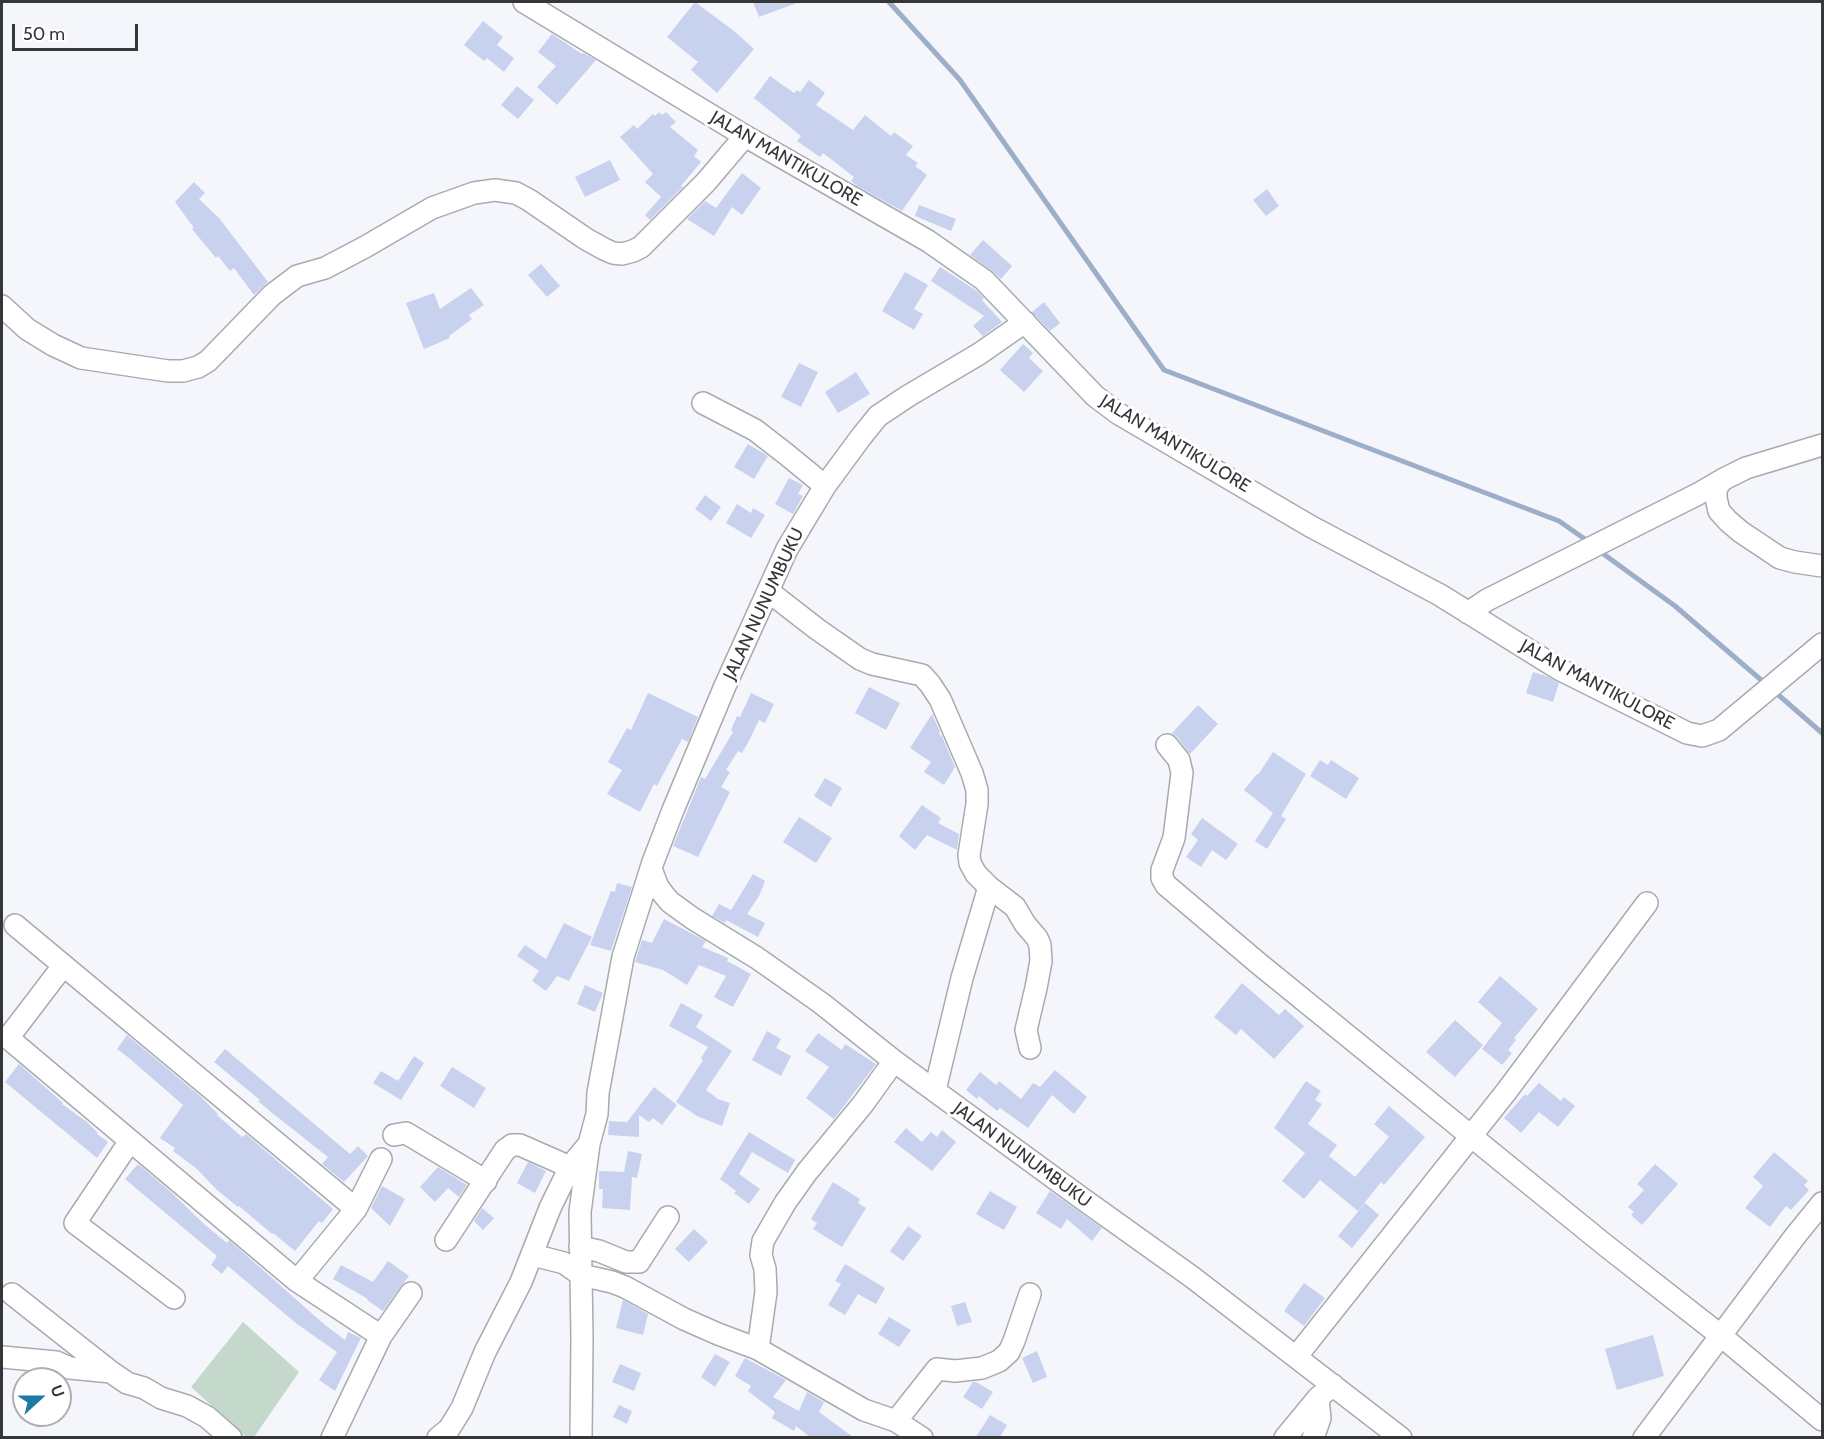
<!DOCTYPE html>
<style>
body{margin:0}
#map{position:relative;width:1824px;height:1439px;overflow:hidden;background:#f4f6fc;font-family:Cabin,sans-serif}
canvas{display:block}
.frame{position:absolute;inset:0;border:3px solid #353638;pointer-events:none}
.north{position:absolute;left:12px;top:1367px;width:60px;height:60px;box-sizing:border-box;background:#fff;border:2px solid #aeafaf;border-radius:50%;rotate:69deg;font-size:16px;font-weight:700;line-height:24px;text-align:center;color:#353638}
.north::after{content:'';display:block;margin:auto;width:21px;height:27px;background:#1e79a7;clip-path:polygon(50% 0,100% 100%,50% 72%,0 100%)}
.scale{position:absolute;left:12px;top:24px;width:126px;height:27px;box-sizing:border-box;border:3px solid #353638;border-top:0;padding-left:8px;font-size:18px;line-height:21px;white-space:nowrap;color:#353638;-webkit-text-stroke:4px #fff;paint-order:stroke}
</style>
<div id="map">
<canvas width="1824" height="1439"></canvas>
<div class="frame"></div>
<div class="north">U</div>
<div class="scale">50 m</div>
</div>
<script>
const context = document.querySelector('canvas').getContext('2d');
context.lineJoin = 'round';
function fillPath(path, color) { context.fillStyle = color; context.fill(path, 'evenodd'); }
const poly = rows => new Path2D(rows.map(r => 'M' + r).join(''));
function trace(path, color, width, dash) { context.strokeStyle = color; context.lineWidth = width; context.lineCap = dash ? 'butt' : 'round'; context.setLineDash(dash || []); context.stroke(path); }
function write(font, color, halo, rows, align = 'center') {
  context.font = font + ' Cabin,sans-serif'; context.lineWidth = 6; context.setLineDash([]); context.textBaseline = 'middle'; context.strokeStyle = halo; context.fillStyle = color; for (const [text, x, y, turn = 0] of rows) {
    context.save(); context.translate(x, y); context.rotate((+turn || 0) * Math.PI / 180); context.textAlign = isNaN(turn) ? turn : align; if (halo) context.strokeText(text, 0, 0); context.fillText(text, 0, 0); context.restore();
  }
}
fillPath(poly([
 [243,1322,299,1372,254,1437,246,1437,191,1387]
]), '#c4d9cc');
trace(poly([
 [889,2,960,80,1164,370,1559,521,1589,542],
 [1598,550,1675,606,1767,685],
 [1774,691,1822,733]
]), '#9dafc8', 5);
fillPath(poly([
 [695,2,734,31,754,49,717,93,691,70,698,62,667,37],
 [753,2,797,2,797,3,759,17],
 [483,21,503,37,497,45,514,58,504,72,487,58,484,61,464,45],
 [552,34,582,54,583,53,596,60,557,105,537,87,556,66,538,52],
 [770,76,794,93,797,90,800,92,809,80,825,93,816,105,853,130,865,115,891,136,894,132,913,146,906,155,918,163,915,166,927,175,902,211,857,186,851,181,854,177,823,153,820,157,797,141,801,136,754,98],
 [517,86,534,100,518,119,501,105],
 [659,112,662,115,666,112,676,122,670,127,698,150,694,156,701,162,681,186,683,187,650,220,645,215,661,197,645,182,653,174,620,137,634,125,637,129,653,114,655,116],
 [610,160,620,180,585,197,575,177],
 [742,173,761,188,742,215,732,207,714,236,687,219,705,201,716,208],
 [194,182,205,193,199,199,219,218,268,282,254,295,234,268,230,271,218,256,216,258,192,229,194,228,175,202],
 [1267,189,1279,206,1266,216,1253,200],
 [919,205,956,219,951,231,915,216],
 [983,240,1012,266,1001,279,991,270,970,255],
 [541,264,560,286,547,297,528,275],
 [940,267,977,291,984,298,982,300,1002,322,983,336,973,326,984,316,931,281],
 [905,272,928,285,914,309,923,314,914,330,882,311],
 [471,288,484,305,469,315,472,319,449,336,450,338,424,349,406,303,434,293,440,309],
 [1044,302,1060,323,1050,331,1032,312],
 [1023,344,1033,353,1029,358,1043,371,1024,392,1000,370],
 [799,363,818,372,801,407,781,397],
 [856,372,870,394,838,413,825,392],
 [748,444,768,456,754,479,734,467],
 [789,478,803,485,798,494,803,496,793,514,775,504],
 [705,495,721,507,711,521,695,509],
 [737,504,751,513,753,508,765,515,751,538,726,523],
 [1533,672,1546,676,1559,683,1553,702,1526,693],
 [869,687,900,703,886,730,855,713],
 [648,693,698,717,688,742,682,739,657,786,654,784,640,812,607,794,622,770,608,762,627,728,631,730],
 [751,693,774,704,765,723,759,720,750,739,742,753,738,751,726,770,730,772,721,787,730,792,698,857,673,846,701,777,705,779,733,732,731,730,737,716,740,717],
 [1198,705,1218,724,1190,754,1177,737,1172,733],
 [932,714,940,732,939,734,942,736,955,767,944,785,924,772,931,762,910,748],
 [1273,752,1306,774,1281,816,1286,819,1267,849,1255,841,1273,813,1244,790,1257,774,1258,775],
 [1320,760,1328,765,1331,760,1359,778,1346,799,1310,776],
 [825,778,842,788,831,807,814,796],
 [922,805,941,818,938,823,959,834,957,850,927,835,915,850,899,836],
 [799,817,832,838,816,863,783,842],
 [1202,818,1238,844,1226,860,1212,850,1201,867,1186,857,1198,840,1191,834],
 [753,874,765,881,759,896,747,914,765,923,758,937,726,920,725,923,712,916,719,904,731,910],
 [617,883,632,887,611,951,590,945,611,891,615,892],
 [664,919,706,941,702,947,728,958,727,961,751,974,733,1007,714,997,726,976,699,965,687,985,663,970,635,962,642,940,652,943],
 [564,923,592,937,569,981,557,976,546,991,532,981,539,971,517,956,525,945,546,959],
 [1500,976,1538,1009,1514,1038,1516,1040,1508,1050,1512,1053,1502,1065,1482,1049,1502,1023,1478,1002],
 [1242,983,1279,1015,1285,1009,1304,1026,1274,1059,1241,1029,1236,1035,1214,1017],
 [585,985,603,993,595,1012,577,1004],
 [681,1003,703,1015,696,1027,732,1051,706,1090,718,1099,730,1103,722,1126,697,1116,676,1102,703,1060,701,1058,708,1047,669,1026],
 [1455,1020,1483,1045,1455,1077,1426,1052],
 [767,1031,781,1039,776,1048,791,1056,781,1076,752,1060],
 [818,1033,842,1050,845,1044,876,1064,834,1119,806,1098,829,1067,805,1051],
 [127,1035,200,1096,218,1114,217,1115,242,1137,246,1134,333,1209,322,1223,319,1221,295,1251,273,1233,272,1234,239,1206,238,1207,217,1190,197,1169,173,1151,175,1148,160,1138,183,1105,129,1058,117,1049],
 [225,1049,350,1154,358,1146,368,1156,344,1182,322,1164,328,1157,271,1112,258,1101,260,1100,214,1062],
 [414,1056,424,1063,401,1100,373,1083,381,1071,398,1081],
 [19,1064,63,1103,62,1104,87,1122,98,1133,97,1134,108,1142,97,1158,5,1082],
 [452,1067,486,1088,474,1108,440,1086],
 [1055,1070,1087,1097,1074,1114,1052,1095,1028,1128,1000,1108,997,1111,979,1096,977,1099,966,1090,980,1072,996,1085,999,1081,1021,1099,1033,1083,1040,1087],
 [1306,1081,1321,1091,1315,1100,1322,1104,1308,1124,1337,1145,1329,1156,1355,1177,1389,1137,1374,1124,1389,1106,1425,1137,1384,1185,1381,1182,1358,1211,1320,1180,1304,1199,1282,1181,1305,1153,1274,1128],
 [1539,1083,1561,1101,1564,1097,1575,1106,1558,1127,1539,1112,1521,1133,1504,1118,1525,1094,1527,1096],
 [654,1087,677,1105,662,1125,653,1118,649,1122,639,1115,639,1137,608,1135,609,1121,627,1122],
 [906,1128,922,1142,931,1132,937,1137,942,1130,956,1142,932,1171,894,1142],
 [749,1132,795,1160,788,1173,752,1152,739,1174,760,1189,749,1204,734,1193,736,1191,720,1179],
 [628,1151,642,1154,637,1178,632,1177,630,1210,602,1208,603,1189,599,1189,599,1171,624,1172],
 [1774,1152,1808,1181,1804,1185,1809,1190,1791,1210,1786,1206,1770,1227,1745,1208,1763,1186,1753,1177],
 [528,1162,546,1171,535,1193,517,1183],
 [138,1164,171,1192,204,1224,227,1243,229,1240,325,1325,345,1340,348,1332,361,1338,335,1391,319,1380,337,1352,297,1324,228,1266,222,1274,211,1265,217,1256,125,1179],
 [1655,1164,1678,1184,1642,1225,1631,1215,1634,1212,1628,1207,1644,1190,1637,1184],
 [438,1167,467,1185,459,1197,448,1188,435,1202,420,1187],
 [833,1182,860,1199,858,1203,866,1208,842,1247,813,1229,817,1223,811,1219],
 [382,1186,405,1199,390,1226,371,1208],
 [990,1191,1017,1207,1004,1230,976,1214],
 [1050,1191,1102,1228,1092,1241,1067,1219,1061,1229,1036,1213],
 [1365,1203,1379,1215,1352,1248,1338,1236],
 [482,1208,494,1218,483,1230,474,1221],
 [908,1226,922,1236,903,1261,890,1251],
 [694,1229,708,1242,689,1262,675,1249],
 [388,1261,409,1276,401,1286,383,1311,367,1300,368,1299,333,1279,341,1265,373,1282],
 [845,1264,885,1288,876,1304,858,1294,845,1315,828,1305,841,1284,835,1281],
 [1304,1283,1325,1298,1304,1326,1284,1311],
 [623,1300,648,1314,643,1335,616,1328],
 [965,1302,972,1322,957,1326,951,1306],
 [889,1317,911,1330,899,1347,878,1334],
 [1653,1335,1664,1376,1617,1390,1605,1349],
 [1037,1351,1047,1377,1033,1383,1022,1358],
 [715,1354,730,1362,715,1387,701,1377],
 [745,1358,786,1380,773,1397,799,1411,807,1392,824,1402,819,1412,853,1437,810,1437,796,1426,794,1431,772,1418,775,1412,748,1391,751,1386,735,1376],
 [620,1364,641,1373,634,1391,612,1382],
 [973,1382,976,1382,993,1392,982,1409,963,1397],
 [619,1405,632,1411,627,1424,613,1417],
 [990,1415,1007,1425,1000,1437,976,1437]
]), '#c8d2ef');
const minor = poly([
 [524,2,745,136,928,241,984,280,1095,396,1119,414,1310,526,1440,595,1559,669,1687,733,1702,736,1719,730,1822,644],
 [2,306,27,329,53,345,81,358,168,371,183,371,198,367,208,361,272,295,297,276,325,268,365,247,432,208,474,193,495,190,516,193,529,200,586,239,604,249,613,253,622,254,633,251,641,247,706,182,745,136],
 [703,403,755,430,786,454,825,486],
 [1822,445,1746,468,1722,480,1716,489,1716,498,1719,511,1728,521,1741,532,1780,558,1795,562,1822,566],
 [768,591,817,629,860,659,872,664,922,675,930,684,940,699,972,773,977,790,977,804,969,855,970,863,976,874,989,887,1015,907,1025,924,1037,938,1040,945,1041,961,1036,988,1026,1030,1030,1048],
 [1468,613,1487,600,1698,494,1722,480],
 [1167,745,1179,760,1182,773,1174,838,1162,870,1162,878,1166,885,1258,963,1605,1245,1720,1335,1822,1420],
 [651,869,658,887,664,895,670,902,692,918,757,958,821,1003,894,1061,1080,1197,1192,1277,1401,1438],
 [15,925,356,1209],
 [63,966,8,1038,297,1281,381,1336],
 [935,1090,962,978,989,887],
 [394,1135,406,1133,486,1181],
 [130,1141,75,1223,174,1298],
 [446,1240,505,1150,512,1145,520,1145,570,1167],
 [580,1247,599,1251,626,1262,639,1262,668,1217],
 [533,1255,564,1263,581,1275,612,1282,625,1287,684,1319,718,1334,758,1349,864,1410,896,1421,922,1438],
 [297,1281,356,1209,381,1159],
 [12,1294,111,1372],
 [758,1349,766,1292,765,1269,761,1255,763,1241,785,1203,807,1172,863,1104,894,1061],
 [2,1357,56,1362,70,1368,111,1372,127,1383,144,1388,161,1398,187,1406,207,1417,231,1438],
 [1296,1357,1506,1092,1647,903],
 [896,1421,937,1369,955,1371,982,1368,999,1361,1009,1352,1014,1341,1030,1294],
 [332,1438,381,1336,411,1293],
 [438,1438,449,1429,462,1408,485,1352,521,1282,550,1208,570,1167,589,1144],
 [581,1438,582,1338,580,1212,589,1144,597,1114,598,1093,623,957,653,862,673,810,725,686,787,549,825,486,861,437,878,416,908,396,979,354,1025,322],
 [1285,1438,1318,1398,1333,1385],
 [1313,1438,1320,1418,1318,1398],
 [1644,1438,1796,1235,1822,1203]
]);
trace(minor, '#a8aaaf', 24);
trace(minor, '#fff', 21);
write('18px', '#353638', '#fff', [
 ["JALAN MANTIKULORE",786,159,30],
 ["JALAN MANTIKULORE",1175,444,31],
 ["JALAN NUNUMBUKU",764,604,-65],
 ["JALAN MANTIKULORE",1597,685,28],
 ["JALAN NUNUMBUKU",1022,1155,36]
]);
</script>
